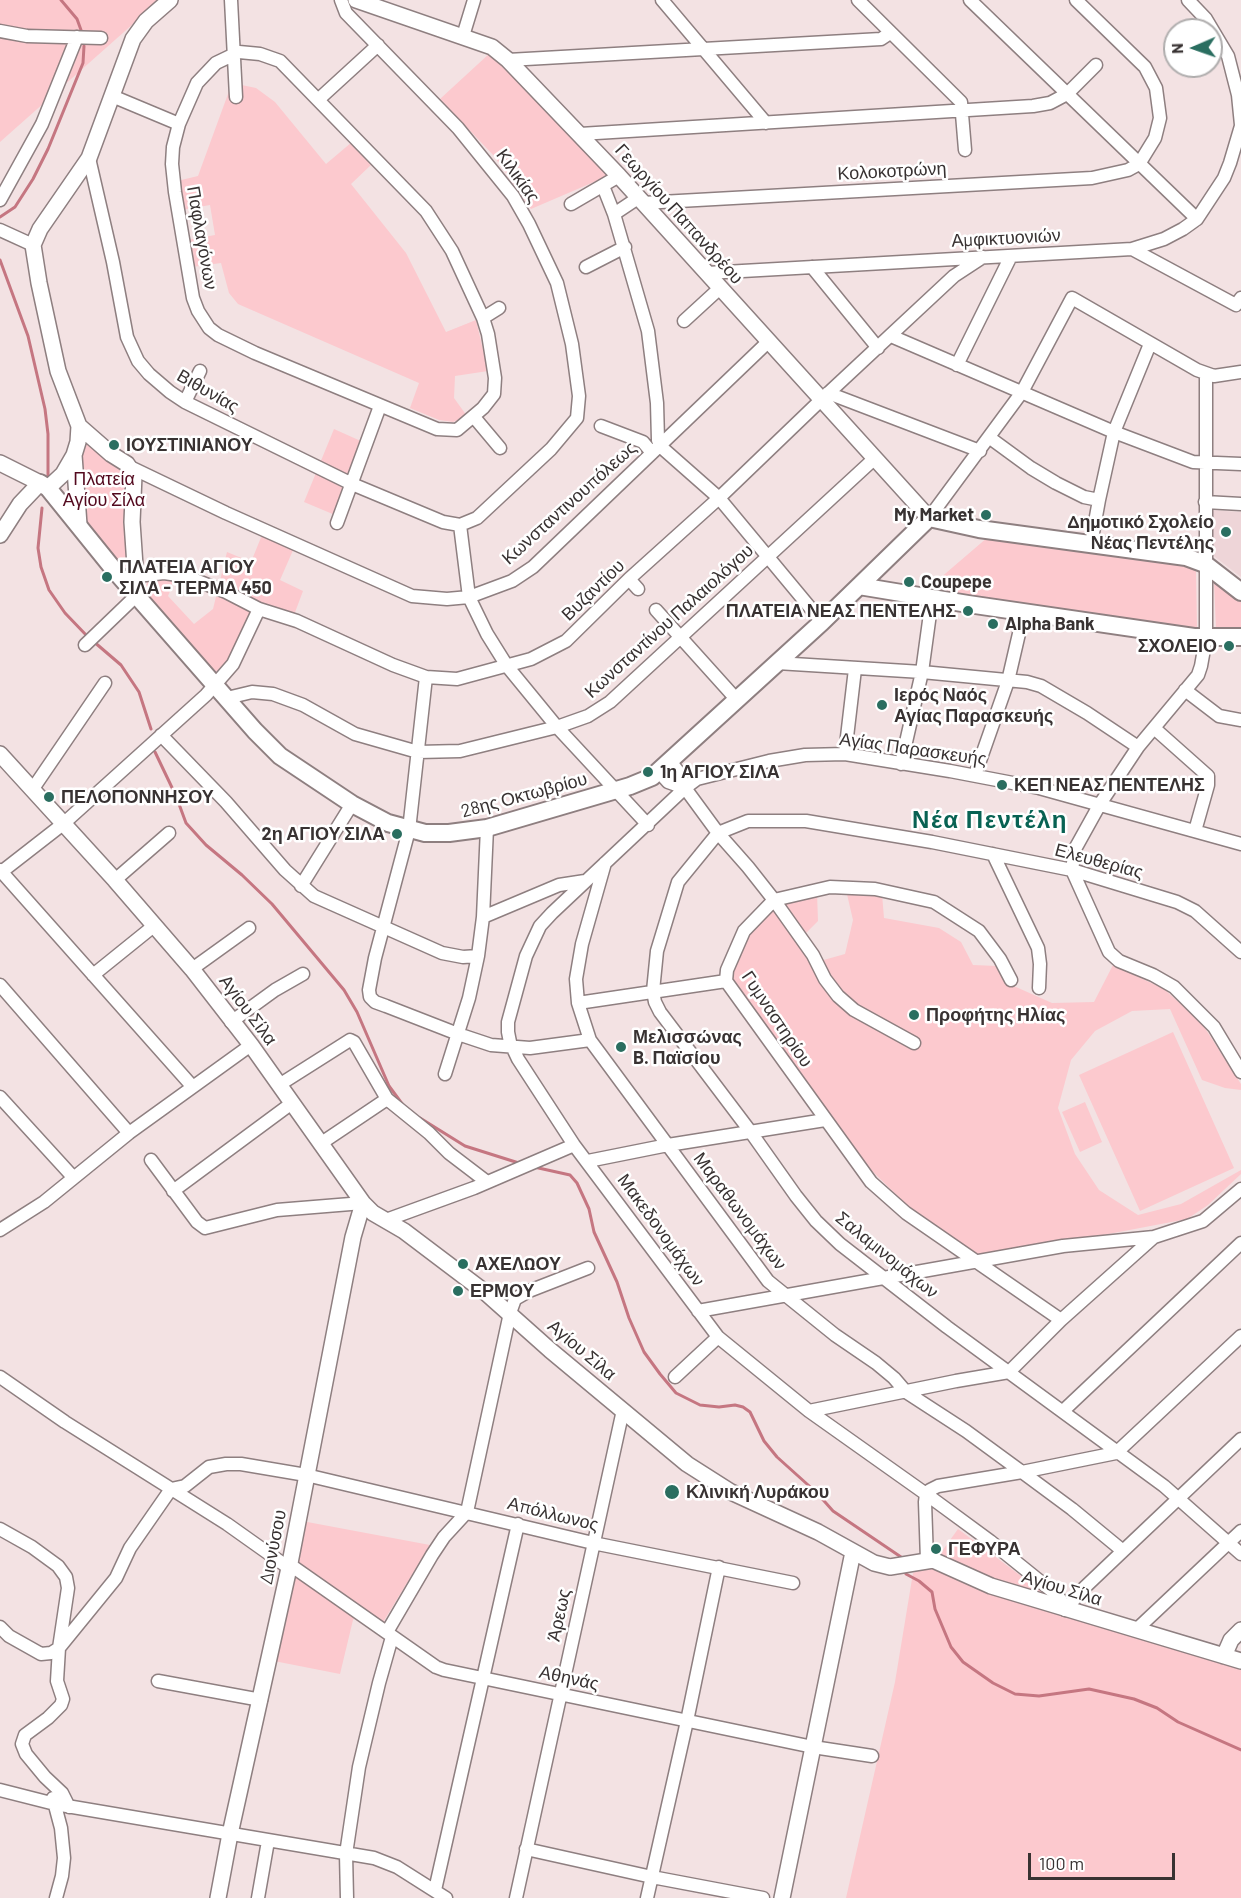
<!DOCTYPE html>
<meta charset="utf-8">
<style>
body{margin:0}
#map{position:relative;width:1241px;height:1898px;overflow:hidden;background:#f3e2e3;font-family:Barlow,sans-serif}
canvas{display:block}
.north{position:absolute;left:1163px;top:18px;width:60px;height:60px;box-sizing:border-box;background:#fff;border:2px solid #afadad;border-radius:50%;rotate:268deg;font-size:16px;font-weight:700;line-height:24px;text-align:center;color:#383232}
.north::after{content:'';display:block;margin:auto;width:21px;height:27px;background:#2a6e60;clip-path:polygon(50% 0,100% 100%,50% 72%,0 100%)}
.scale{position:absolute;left:1028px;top:1853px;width:147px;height:27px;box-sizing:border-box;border:3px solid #383232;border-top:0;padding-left:8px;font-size:18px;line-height:21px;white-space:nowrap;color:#383232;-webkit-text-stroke:4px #fff;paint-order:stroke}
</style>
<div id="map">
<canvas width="1241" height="1898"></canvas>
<div class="north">N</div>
<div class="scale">100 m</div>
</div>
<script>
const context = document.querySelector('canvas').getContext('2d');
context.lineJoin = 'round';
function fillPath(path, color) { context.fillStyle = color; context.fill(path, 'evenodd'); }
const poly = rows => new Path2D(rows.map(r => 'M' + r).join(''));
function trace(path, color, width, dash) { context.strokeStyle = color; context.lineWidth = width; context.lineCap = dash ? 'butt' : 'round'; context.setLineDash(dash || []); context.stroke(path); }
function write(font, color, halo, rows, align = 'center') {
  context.font = font + ' Barlow,sans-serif'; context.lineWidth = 5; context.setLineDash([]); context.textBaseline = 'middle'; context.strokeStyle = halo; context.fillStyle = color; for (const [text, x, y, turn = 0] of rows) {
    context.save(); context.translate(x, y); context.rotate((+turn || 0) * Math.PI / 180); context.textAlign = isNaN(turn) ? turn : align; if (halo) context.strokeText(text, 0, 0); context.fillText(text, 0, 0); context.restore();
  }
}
fillPath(poly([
 [1210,510,1241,512,1241,577,1210,553]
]), '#eed5d8');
fillPath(poly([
 [0,0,160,0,0,142],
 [490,53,521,80,608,176,531,209,494,156,440,99],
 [232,83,256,88,275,102,326,164,352,142,371,165,351,184,406,253,446,332,476,320,488,371,455,376,454,398,467,416,453,422,439,420,410,408,419,383,238,304,229,293,221,263,192,267,187,240,215,235,210,205,182,210,177,181,198,176],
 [334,429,363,442,335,515,304,502],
 [90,444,119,467,126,477,129,488,132,559,127,567,120,567,91,533,83,514,78,471,82,445],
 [262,535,294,548,280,580,303,591,294,615,258,601,231,660,213,674,144,597,144,589,150,578,175,579,168,596,194,624,213,609,227,552,251,562],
 [988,537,1193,563,1196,572,1197,628,925,591],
 [1216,581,1241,602,1241,627,1216,629,1214,582],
 [846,890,882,894,884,918,939,928,961,942,973,965,997,966,1007,986,1016,987,1052,1003,1094,1002,1113,965,1164,989,1201,1022,1241,1084,1241,1090,1225,1088,1202,1080,1170,1009,1132,1011,1095,1031,1071,1060,1058,1108,1075,1154,1099,1190,1138,1215,1181,1204,1241,1170,1241,1174,1208,1205,1187,1219,978,1259,913,1211,870,1169,734,988,732,974,734,953,772,905,817,893,818,921,804,935,820,961,845,954,853,920],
 [1173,1032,1234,1168,1140,1211,1079,1075],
 [1085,1102,1102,1142,1080,1152,1062,1112],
 [302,1521,430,1545,382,1624,360,1610,353,1620,340,1674,274,1661],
 [958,1529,1052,1599,996,1581,940,1554],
 [930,1565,1000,1597,1241,1669,1241,1898,846,1898,895,1682,913,1573]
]), '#fcc9ce');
trace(poly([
 [61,0,77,19,81,30],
 [0,217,15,207,33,179,48,149,83,63,84,46],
 [0,260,28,336,45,409,48,434,48,476],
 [42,508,38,548,41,567,49,590,65,613,88,637],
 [93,641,121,665,139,692,151,729],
 [155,752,176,796,186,823,206,845,242,875,272,904,344,990,357,1012,389,1086,403,1105],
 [420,1118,465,1146,522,1164],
 [534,1167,570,1175,577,1183,589,1209,594,1232,617,1282,629,1318,644,1352,660,1374,676,1393,700,1405,719,1407,735,1405,743,1407,750,1412,764,1441,777,1457,817,1493,833,1511,901,1557,902,1562],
 [905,1571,906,1574,919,1581,932,1592,935,1609,951,1647,963,1662,993,1683,1015,1694,1039,1696,1089,1689,1134,1699,1157,1708,1178,1722,1241,1750]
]), '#c57681', 3);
const minor = poly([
 [231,0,236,97],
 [341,0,346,13,458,128,513,196,529,224,557,283,572,344,579,396,577,418,551,449,477,518,460,525],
 [662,0,766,123],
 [858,0,961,102,965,150],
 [970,0,1197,219],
 [1188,0,1206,19,1228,56,1238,95,1241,125],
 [0,31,27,36,101,38],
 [463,36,474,0],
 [239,52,260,54,280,61,426,211,452,251,483,318,488,334,495,378,494,394,483,408,457,430,437,429,255,353,218,335,209,328,198,311,193,298,175,192,172,164,173,147,179,124,197,83,216,63,239,52],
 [508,60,881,39,890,33],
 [112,96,179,124],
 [319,99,378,45],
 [580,134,1033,106,1050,103,1067,94,1096,65],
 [89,158,113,262,127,337,138,361,149,374,170,392,185,402,352,484,443,522,460,525],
 [603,186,614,214,648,331,657,403,658,440,660,446,719,498,822,622],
 [0,200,42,124,77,37],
 [643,203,1092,178,1128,170,1139,164,1155,138,1160,118,1156,88,1145,67,1076,0],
 [571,204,619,176],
 [614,214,638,198],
 [0,230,33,245],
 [1132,249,1236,305,1241,298],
 [586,267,625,247],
 [812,267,878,348],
 [707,273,1132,249,1164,239,1183,229,1197,219,1224,178,1230,163,1241,126],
 [483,318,499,308],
 [684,321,720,288],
 [891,336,1114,432,1193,462,1241,464],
 [957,365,1011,256],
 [828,393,980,451],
 [185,402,200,371],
 [474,417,500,448],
 [601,426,643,442,652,453],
 [990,438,1031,468,1056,483,1084,497,1099,500],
 [130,467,226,513,412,596,447,599,469,597,512,581,533,567,769,341],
 [1205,502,1241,504],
 [929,518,1022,392,1072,298,1197,370,1214,376,1241,372],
 [337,523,380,406],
 [460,525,469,597,487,634,507,666,557,727,648,825],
 [1091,544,1099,500,1114,432,1150,344],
 [137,576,164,573,185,576,226,592,259,609,297,621,393,665,426,677,457,679,531,659,566,641,629,579,719,498,822,399,954,276,983,257],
 [629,579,638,589],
 [656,610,737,700],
 [85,645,137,595],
 [777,663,922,672,1027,682,1041,686,1087,713,1138,747],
 [426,677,409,830,375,958,369,990,370,997,375,1002,386,1006,458,1034,491,1045,530,1048,590,1040],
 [1185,690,1219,716,1241,720],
 [227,698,252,692,273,694,303,705,355,734,418,752,460,751,557,727,588,716,610,702,875,458],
 [1154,728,1208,776,1208,785,1195,831],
 [161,735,226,802,285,870,314,896,442,953,463,957,478,956],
 [845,754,855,669],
 [670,761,680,774,685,788,718,833,748,867,774,900,813,955,825,979,838,996,854,1010,914,1043],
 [901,764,922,672,932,599],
 [659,772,668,782,685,788],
 [975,775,1008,681,1024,612],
 [32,790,105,683],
 [1241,844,1039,788,950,771,845,754,805,755,769,761,697,779,685,788,552,913,540,926,526,956,508,1022,508,1032,510,1042,518,1059,574,1145,718,1337,809,1411,926,1494,990,1541,1057,1595,1062,1602,1065,1610,1084,1588,1241,1439],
 [993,854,1038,948,1040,964,1039,988],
 [605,863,582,944,576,979,578,1003,590,1040,768,1281,835,1335,876,1363,894,1378,906,1392,966,1431,1022,1472,1072,1509,1123,1551],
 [0,870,192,1086],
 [1072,870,1075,849,1100,804,1138,747,1198,675,1201,666,1206,638,1206,374],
 [1072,870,1109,952,1119,961,1153,975,1174,987,1214,1027,1241,1072],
 [0,873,63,824,206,695,233,664,259,609],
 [115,880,169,833],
 [301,886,352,804],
 [483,917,559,885,585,881],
 [1241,952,1195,911,1177,902,1072,870,932,842,806,821,748,821,718,833,678,882,657,951,653,991,655,1002,660,1012,691,1053,750,1131,796,1196,816,1221,840,1244,947,1327,1164,1486,1241,1554],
 [192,969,249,928],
 [93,975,155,925],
 [1011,980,1000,959,979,931,934,902,875,889,830,887,774,900,744,931,727,970,726,981,871,1182,906,1213,1061,1320],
 [0,985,129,1133],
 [578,1003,726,981],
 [231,1022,275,990,303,974],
 [445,1074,469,998,478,956,483,917,487,828],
 [279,1085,350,1040,354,1042,387,1099,429,1133,449,1153,487,1182],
 [0,1097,73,1177],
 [320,1144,387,1099],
 [151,1160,197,1222,205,1228,277,1210,363,1203],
 [588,1161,668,1145,825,1120],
 [173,1191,292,1103],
 [386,1220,474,1188,574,1145],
 [0,1230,44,1202,129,1133,251,1045],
 [698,1311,1063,1246,1154,1237],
 [1009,1372,1061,1320,1154,1237,1203,1221,1241,1189],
 [0,1377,65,1422,227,1524,289,1568],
 [675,1377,718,1337],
 [809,1411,956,1381,1009,1372],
 [1063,1411,1241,1243],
 [1116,1453,1241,1336],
 [0,1529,32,1547,58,1566,66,1577,68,1588,59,1648,57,1681,63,1699,61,1705,48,1718,25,1735,22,1744,26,1754,45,1777,62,1793,69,1807],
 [927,1560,925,1502,926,1494,930,1490,938,1486,1022,1472,1116,1453],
 [289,1564,436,1667,444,1670,813,1747,872,1756],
 [0,1627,9,1636,41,1654,51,1653,59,1648,116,1578,130,1548,171,1489,185,1486,209,1467,226,1464,241,1464,306,1475,593,1543,793,1583],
 [1136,1630,1241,1531],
 [387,1632,432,1555,444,1537,467,1512,510,1313,515,1299,529,1291,588,1268],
 [158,1681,261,1700],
 [0,1790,55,1804,374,1858,397,1867,446,1898],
 [53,1798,61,1828,64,1858,62,1876,56,1898],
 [526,1849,652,1877,763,1898],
 [435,1890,518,1524],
 [258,1898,268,1841],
 [347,1898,346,1854,359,1767,379,1683,392,1637],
 [516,1898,623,1410],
 [647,1898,687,1721,719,1567]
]);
const tertiary = poly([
 [356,0,492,47,508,60,619,176,929,518],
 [79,426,111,454,127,464,134,475,132,522,137,595],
 [0,463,40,483,20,504,0,535],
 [48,488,63,474,74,455],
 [79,525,74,455,78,442,79,426,58,371,39,283,33,245,40,229,89,158,133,39,146,21,170,0],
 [0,754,115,880,192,969,251,1045,363,1203,373,1213,404,1231,486,1293,550,1350,687,1464,731,1492,818,1532,874,1563,890,1567,933,1560,991,1586,1241,1661],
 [1224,1656,1231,1640,1241,1630],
 [218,1898,230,1834,289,1568,353,1237,363,1203],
 [782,1898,853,1552]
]);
const secondary = poly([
 [40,483,48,488,115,571,255,731,280,756,352,804,388,823,425,833,449,833,487,828,630,786,652,777,822,622,929,518,979,529,1186,557,1205,564,1241,592],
 [859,586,968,604,1194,637,1241,637]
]);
trace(minor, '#8e7f80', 15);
trace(tertiary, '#8e7f80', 18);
trace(secondary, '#8e7f80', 20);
trace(minor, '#fff', 12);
trace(tertiary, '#fff', 15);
trace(secondary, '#fff', 16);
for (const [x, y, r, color] of [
 [114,445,6,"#2a6e60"],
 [986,515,6,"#2a6e60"],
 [1226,532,6,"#2a6e60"],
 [107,577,6,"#2a6e60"],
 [909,582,6,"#2a6e60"],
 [968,611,6,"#2a6e60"],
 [993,624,6,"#2a6e60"],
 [1229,646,6,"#2a6e60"],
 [882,705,6,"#2a6e60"],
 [648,772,6,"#2a6e60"],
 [1002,785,6,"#2a6e60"],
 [49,797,6,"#2a6e60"],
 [397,834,6,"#2a6e60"],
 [914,1015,6,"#2a6e60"],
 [621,1047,6,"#2a6e60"],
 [463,1264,6,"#2a6e60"],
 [458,1291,6,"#2a6e60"],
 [672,1492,8,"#2a6e60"],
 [936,1549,6,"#2a6e60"]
]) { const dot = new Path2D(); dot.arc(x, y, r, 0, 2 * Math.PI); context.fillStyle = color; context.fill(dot); trace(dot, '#fff', 2); }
write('18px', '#383232', '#fff', [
 ["Κολοκοτρώνη",892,171,-3],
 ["Κιλικίας",518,176,55],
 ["Γεωργίου Παπανδρέου",679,214,48],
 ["Παφλαγόνων",202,238,80],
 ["Αμφικτυονιών",1006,238,-3],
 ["Βιθυνίας",208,391,30],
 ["Κωνσταντινουπόλεως",569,503,-42],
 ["Βυζαντίου",593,590,-44],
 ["Κωνσταντίνου Παλαιολόγου",669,621,-42],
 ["Αγίας Παρασκευής",913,749,8],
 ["28ης Οκτωβρίου",524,795,-15],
 ["Ελευθερίας",1099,861,15],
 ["Αγίου Σίλα",248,1010,53],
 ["Γυμναστηρίου",777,1019,56],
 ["Μαραθωνομάχων",740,1211,53],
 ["Μακεδονομάχων",661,1230,54],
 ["Σαλαμινομάχων",887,1255,39],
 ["Αγίου Σίλα",582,1350,40],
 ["Απόλλωνος",553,1514,14],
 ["Διονύσου",273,1547,-79],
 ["Αγίου Σίλα",1062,1588,17],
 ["Άρεως",559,1615,-78],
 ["Αθηνάς",569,1678,12]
]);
write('bold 18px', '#383232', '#fff', [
 ["ΙΟΥΣΤΙΝΙΑΝΟΥ",126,445],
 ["My Market",974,515,"right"],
 ["Δημοτικό Σχολείο",1214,522,"right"],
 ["Νέας Πεντέλης",1214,543,"right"],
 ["ΠΛΑΤΕΙΑ ΑΓΙΟΥ",119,567],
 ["ΣΙΛΑ - ΤΕΡΜΑ 450",119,588],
 ["Coupepe",921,582],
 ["ΠΛΑΤΕΙΑ ΝΕΑΣ ΠΕΝΤΕΛΗΣ",956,611,"right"],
 ["Alpha Bank",1005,624],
 ["ΣΧΟΛΕΙΟ",1217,646,"right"],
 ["Ιερός Ναός",894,695],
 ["Αγίας Παρασκευής",894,716],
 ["1η ΑΓΙΟΥ ΣΙΛΑ",660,772],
 ["ΚΕΠ ΝΕΑΣ ΠΕΝΤΕΛΗΣ",1014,785],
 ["ΠΕΛΟΠΟΝΝΗΣΟΥ",61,797],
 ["2η ΑΓΙΟΥ ΣΙΛΑ",385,834,"right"],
 ["Προφήτης Ηλίας",926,1015],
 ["Μελισσώνας",633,1037],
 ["B. Παϊσίου",633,1058],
 ["ΑΧΕΛΩΟΥ",475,1264],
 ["ΕΡΜΟΥ",470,1291],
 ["Κλινική Λυράκου",686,1492],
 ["ΓΕΦΥΡΑ",948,1549]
], 'left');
write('18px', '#53091e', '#fff', [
 ["Πλατεία",104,479],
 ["Αγίου Σίλα",104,500]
]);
context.letterSpacing = '1.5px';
write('bold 24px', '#086253', '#fff', [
 ["Νέα Πεντέλη",990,820]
]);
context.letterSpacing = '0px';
</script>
